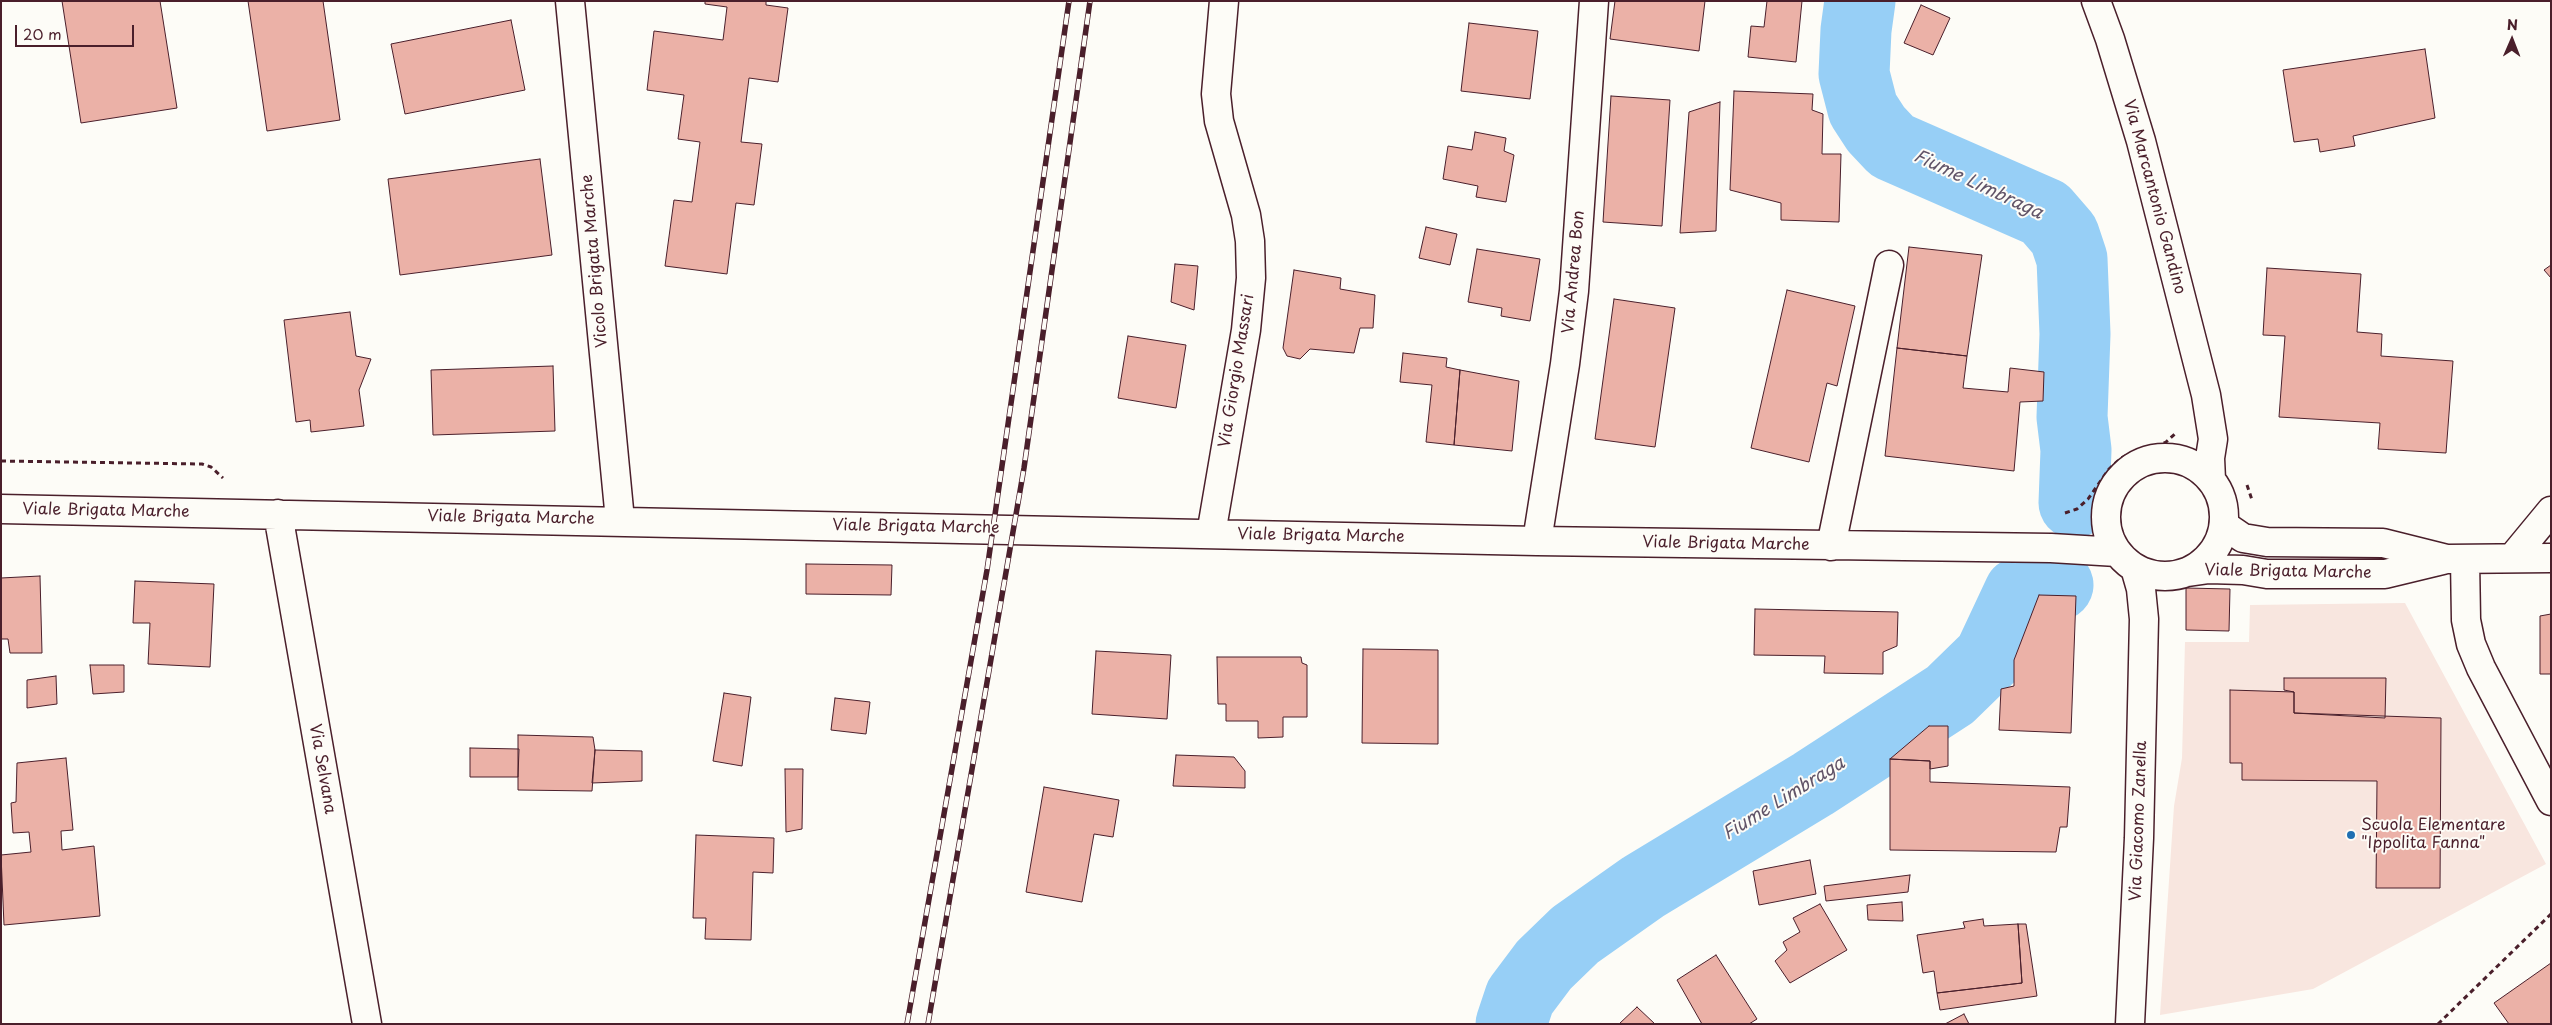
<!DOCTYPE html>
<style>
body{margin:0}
#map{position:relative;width:2552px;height:1025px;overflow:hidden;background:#fdfcf7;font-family:"Playpen Sans",sans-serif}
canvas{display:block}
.frame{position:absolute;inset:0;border:2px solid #4a1f2b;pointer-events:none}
.north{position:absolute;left:2487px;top:15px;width:50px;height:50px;-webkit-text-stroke:4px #fdfcf7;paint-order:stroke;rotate:1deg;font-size:14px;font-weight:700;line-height:20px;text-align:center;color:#4a1f2b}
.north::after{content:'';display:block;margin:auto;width:18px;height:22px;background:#4a1f2b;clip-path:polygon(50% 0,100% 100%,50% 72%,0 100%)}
.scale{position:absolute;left:15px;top:25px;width:119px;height:22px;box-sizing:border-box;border:2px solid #4a1f2b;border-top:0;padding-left:6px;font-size:15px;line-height:18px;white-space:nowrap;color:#4a1f2b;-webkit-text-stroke:4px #fdfcf7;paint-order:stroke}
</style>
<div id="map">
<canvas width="2552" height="1025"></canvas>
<div class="frame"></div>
<div class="north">N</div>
<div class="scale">20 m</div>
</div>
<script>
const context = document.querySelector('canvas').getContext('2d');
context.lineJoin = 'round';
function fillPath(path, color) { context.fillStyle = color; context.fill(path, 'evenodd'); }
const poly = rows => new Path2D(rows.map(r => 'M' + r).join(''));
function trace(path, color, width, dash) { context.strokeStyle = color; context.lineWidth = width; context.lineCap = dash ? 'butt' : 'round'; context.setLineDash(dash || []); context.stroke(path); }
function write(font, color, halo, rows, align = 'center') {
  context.font = font + ' "Playpen Sans",sans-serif'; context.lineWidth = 4; context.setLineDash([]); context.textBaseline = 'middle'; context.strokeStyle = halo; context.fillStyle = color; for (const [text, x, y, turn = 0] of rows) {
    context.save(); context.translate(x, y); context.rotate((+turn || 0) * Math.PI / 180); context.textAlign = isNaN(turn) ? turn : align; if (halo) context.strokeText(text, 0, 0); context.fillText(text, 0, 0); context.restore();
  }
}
fillPath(poly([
 [2405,603,2546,864,2313,989,2160,1015,2174,806,2182,758,2185,642,2249,642,2250,605]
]), '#f8e6df');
trace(poly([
 [1860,1,1856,30,1854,74,1863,109,1876,129,1892,146,2045,213,2064,235,2072,259,2075,334,2072,417,2076,450,2074,503],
 [1511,1024,1520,997,1544,965,1575,935,1643,887,1813,784,1950,695,1989,657,2019,593,2058,585]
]), '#97cff6', 71);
const building = poly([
 [62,1,160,1,177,108,81,123,62,1],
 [248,1,323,1,340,120,267,131,248,1],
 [705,1,766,1,766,5,788,8,778,82,749,78,741,142,762,144,754,205,736,203,727,274,665,266,674,200,692,202,700,142,678,139,684,95,647,90,654,31,723,40,727,7,705,4,705,1],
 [1615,1,1705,1,1699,51,1610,39,1615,1],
 [1767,1,1802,1,1796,62,1748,57,1751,26,1764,27,1767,1],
 [1921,5,1950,18,1933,55,1904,43,1921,5],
 [511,20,525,90,405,114,391,44,511,20],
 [1469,23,1538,31,1530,99,1461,91,1469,23],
 [2425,49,2435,118,2353,136,2355,146,2320,152,2318,139,2294,142,2283,70,2425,49],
 [1734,91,1813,94,1812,110,1823,114,1822,154,1841,154,1839,222,1781,220,1781,203,1730,190,1734,91],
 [1611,96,1670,100,1662,226,1603,222,1611,96],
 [1720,102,1716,231,1680,233,1689,112,1720,102],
 [1475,132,1506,138,1504,151,1514,155,1506,202,1476,197,1478,186,1443,179,1448,146,1472,150,1475,132],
 [540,159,552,255,400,275,388,179,540,159],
 [1426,227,1457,234,1450,265,1419,258,1426,227],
 [1909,247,1982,255,1967,356,1897,348,1909,247],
 [1477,249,1540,259,1530,321,1501,316,1502,308,1468,302,1477,249],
 [1175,264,1198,266,1194,310,1171,302,1175,264],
 [2551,265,2551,278,2544,270,2551,265],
 [2267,268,2361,274,2357,332,2382,334,2381,356,2453,361,2446,453,2378,449,2380,423,2279,417,2285,336,2263,335,2267,268],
 [1294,270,1341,278,1340,289,1375,295,1373,328,1360,328,1354,353,1310,349,1300,359,1287,356,1283,348,1294,270],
 [1787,290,1855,306,1837,386,1827,383,1809,462,1751,448,1787,290],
 [1614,299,1675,308,1655,447,1595,439,1614,299],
 [350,312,356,356,371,359,359,390,364,426,311,432,310,420,296,422,284,320,350,312],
 [1128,336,1186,345,1176,408,1118,398,1128,336],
 [1897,348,1967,356,1963,388,2008,392,2010,368,2044,372,2043,401,2020,402,2014,471,1885,456,1897,348],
 [1403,353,1447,358,1446,367,1460,370,1454,445,1426,442,1432,385,1400,382,1403,353],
 [553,366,555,431,433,435,431,370,553,366],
 [1460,370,1519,381,1512,451,1454,445,1460,370],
 [806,564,892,565,891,595,806,594,806,564],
 [40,576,42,653,10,653,8,639,1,639,1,578,40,576],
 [135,581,214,584,210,667,148,664,150,623,133,623,135,581],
 [2186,588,2230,589,2229,631,2186,630,2186,588],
 [2039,595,2076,596,2071,733,1999,730,2001,689,2014,686,2014,660,2039,595],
 [1755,609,1898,612,1897,646,1883,652,1883,674,1824,673,1825,656,1754,655,1755,609],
 [2551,614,2551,674,2540,674,2540,616,2551,614],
 [1363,649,1438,650,1438,744,1362,743,1363,649],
 [1096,651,1171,655,1167,719,1092,714,1096,651],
 [1217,657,1301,657,1302,663,1307,665,1307,717,1283,717,1283,737,1258,738,1258,721,1226,721,1226,704,1218,704,1217,657],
 [90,665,124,665,124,692,93,694,90,665],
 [56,676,57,704,27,708,27,680,56,676],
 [2284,678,2386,678,2385,718,2294,713,2294,692,2284,690,2284,678],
 [2230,690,2294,692,2294,713,2441,718,2440,888,2376,888,2377,781,2242,780,2242,763,2230,763,2230,690],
 [724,693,751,697,742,766,713,761,724,693],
 [835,698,870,702,866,734,831,730,835,698],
 [1929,726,1948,726,1948,766,1930,769,1930,761,1890,759,1929,726],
 [518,735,593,737,595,750,592,791,518,790,518,735],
 [470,748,519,749,518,777,470,777,470,748],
 [595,750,642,751,642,781,592,783,595,750],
 [1176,755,1234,757,1245,771,1245,788,1173,786,1176,755],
 [66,758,73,830,61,831,62,850,94,846,100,916,4,925,1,855,31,852,29,832,13,833,11,803,16,802,17,763,66,758],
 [1890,759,1930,761,1930,782,2070,787,2067,827,2060,827,2056,852,1890,850,1890,759],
 [785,769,803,769,802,829,786,832,785,769],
 [1044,787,1119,800,1113,837,1094,834,1082,902,1026,892,1044,787],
 [696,835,774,838,773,873,753,872,751,940,705,939,706,918,693,918,696,835],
 [1810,860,1816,894,1759,905,1753,871,1810,860],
 [1910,875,1908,892,1826,901,1824,886,1910,875],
 [1902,902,1903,921,1868,920,1867,905,1902,902],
 [1820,904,1847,950,1790,983,1775,961,1787,950,1783,942,1800,932,1793,918,1820,904],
 [1983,919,1984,926,2018,924,2022,983,1937,993,1934,971,1923,973,1917,935,1965,928,1963,922,1983,919],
 [2018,924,2026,924,2037,996,1940,1010,1937,993,2022,983,2018,924],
 [1716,955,1757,1019,1749,1024,1702,1024,1677,980,1716,955],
 [2551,963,2551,1024,2509,1024,2494,1003,2551,963],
 [1637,1007,1655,1024,1619,1024,1637,1007],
 [1964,1014,1969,1024,1945,1024,1964,1014]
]);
fillPath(building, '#ebb1a7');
trace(building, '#4a1f2b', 1);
const minor = poly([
 [570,1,620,520],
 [2096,1,2110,39,2141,141,2206,395,2213,439,2210,458,2211,480],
 '2106 517a59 59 0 1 1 118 0a59 59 0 1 1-118 0Z',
 [1,509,1537,541,2051,548,2117,552],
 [278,514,367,1024],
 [2224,525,2243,538,2267,542,2383,543,2447,559,2551,558],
 [1211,534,1246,330,1251,278,1250,241,1246,215,1219,121,1216,94,1224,1],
 [1537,541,1565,364,1574,291,1594,1],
 [1831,546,1889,265],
 [2513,557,2551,511],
 [2465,559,2466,620,2471,644,2481,668,2551,801],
 [2188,572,2209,569,2243,570,2267,574,2385,574,2443,560],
 [2130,1024,2139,838,2144,619,2141,589,2135,568]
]);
trace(minor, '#4a1f2b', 31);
trace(poly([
 [1,461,202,464,211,467,223,478],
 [2247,485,2252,500],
 [2065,513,2077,509,2088,499,2109,469,2121,458,2138,450,2155,447,2166,442,2177,432],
 [2438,1024,2551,914]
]), '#4a1f2b', 3, [5, 4]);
trace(minor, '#fdfcf7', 28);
const rail = poly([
 [907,1024,987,570,1069,1],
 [928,1024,1024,468,1090,1]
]);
trace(rail, '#4a1f2b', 5.5);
trace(rail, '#fdfcf7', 4, [11]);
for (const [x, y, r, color] of [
 [2351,835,5,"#1f6fb2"]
]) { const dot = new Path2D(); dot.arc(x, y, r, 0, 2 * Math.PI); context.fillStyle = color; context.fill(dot); trace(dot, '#fdfcf7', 2); }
write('16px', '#4a1f2b', '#fdfcf7', [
 ["Via Marcantonio Gandino",2154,197,75],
 ["Vicolo Brigata Marche",595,261,-95],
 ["Via Andrea Bon",1574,272,-85],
 ["Via Giorgio Massari",1237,371,-81],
 ["Viale Brigata Marche",106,511,1],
 ["Viale Brigata Marche",511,518,1],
 ["Viale Brigata Marche",916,527,1],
 ["Viale Brigata Marche",1321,536,1],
 ["Viale Brigata Marche",1726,544,1],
 ["Viale Brigata Marche",2288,572,1],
 ["Via Selvana",322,769,80],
 ["Via Giacomo Zanella",2139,821,-88]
]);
write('16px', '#4a1f2b', '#fdfcf7', [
 ["Scuola Elementare",2361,826],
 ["\"Ippolita Fanna\"",2361,844]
], 'left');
write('italic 18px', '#615468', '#fdfcf7', [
 ["Fiume Limbraga",1978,185,25],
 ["Fiume Limbraga",1784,799,-32]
]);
</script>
